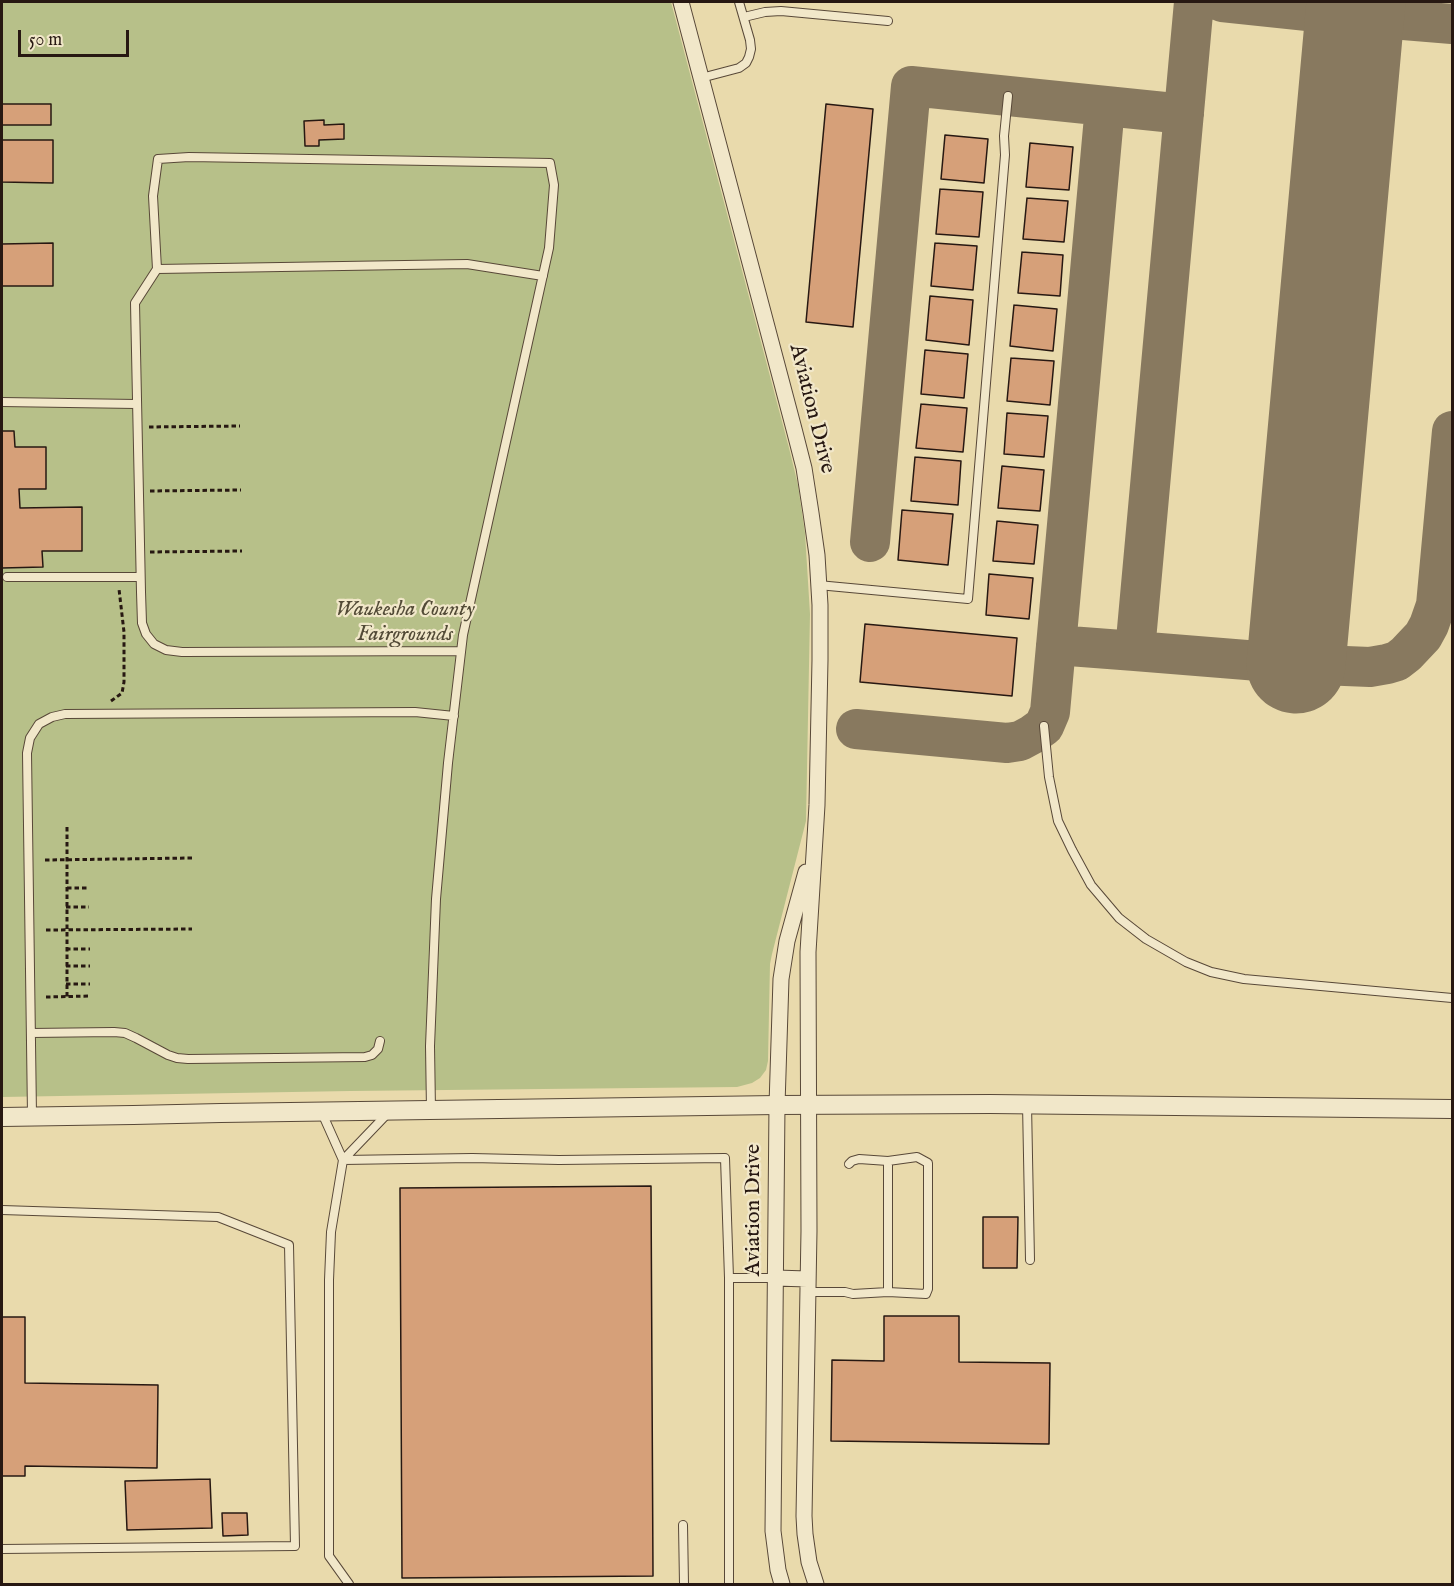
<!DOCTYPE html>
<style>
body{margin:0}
#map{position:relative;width:1454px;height:1586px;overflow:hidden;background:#e9daac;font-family:"IM FELL English",serif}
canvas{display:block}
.frame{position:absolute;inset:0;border:3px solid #271812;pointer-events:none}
.scale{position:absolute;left:18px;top:30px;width:111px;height:27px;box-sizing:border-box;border:3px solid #271812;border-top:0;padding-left:8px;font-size:18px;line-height:21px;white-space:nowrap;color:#271812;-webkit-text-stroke:4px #f1e7c9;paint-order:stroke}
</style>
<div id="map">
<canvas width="1454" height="1586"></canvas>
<div class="frame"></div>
<div class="scale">50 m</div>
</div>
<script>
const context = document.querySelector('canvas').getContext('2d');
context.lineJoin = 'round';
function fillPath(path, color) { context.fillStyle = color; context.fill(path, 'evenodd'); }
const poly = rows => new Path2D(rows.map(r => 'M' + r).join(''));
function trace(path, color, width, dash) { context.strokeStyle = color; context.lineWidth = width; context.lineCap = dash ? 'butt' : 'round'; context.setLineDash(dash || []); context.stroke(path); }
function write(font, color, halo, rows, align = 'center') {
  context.font = font + ' "IM FELL English",serif'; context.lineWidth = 4.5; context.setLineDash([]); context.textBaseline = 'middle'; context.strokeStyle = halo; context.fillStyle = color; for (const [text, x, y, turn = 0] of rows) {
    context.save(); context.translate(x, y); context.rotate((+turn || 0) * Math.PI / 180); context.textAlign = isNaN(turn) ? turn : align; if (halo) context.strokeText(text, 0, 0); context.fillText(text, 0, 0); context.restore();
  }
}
fillPath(poly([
 [2,2,671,2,789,448,798,485,805,533,810,614,806,821,772,954,770,964,768,1061,766,1070,760,1078,752,1083,737,1087,350,1091,2,1097]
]), '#b7c089');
trace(poly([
 [1194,2,1135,651,1296,664,1370,667,1387,664,1397,661,1406,654,1423,636,1429,625,1436,605,1452,431],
 [1222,2,1355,16,1452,24],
 [870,542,911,86,1184,114],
 [1056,645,1135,651],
 [856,729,1007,743,1020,741,1033,734,1044,726,1050,712,1105,106]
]), '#88795f', 40);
trace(poly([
 [1296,664,1356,2]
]), '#88795f', 99);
const building = poly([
 [2,104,51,104,51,125,2,125,2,104],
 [826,104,873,109,853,327,806,322,826,104],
 [324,120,324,125,344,124,344,139,319,140,319,146,305,146,304,121,324,120],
 [945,135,988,139,984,183,941,179,945,135],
 [2,140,53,140,53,183,2,182,2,140],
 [1030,143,1073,147,1069,190,1026,187,1030,143],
 [940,189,983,192,979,237,936,234,940,189],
 [1027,198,1068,201,1064,242,1023,239,1027,198],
 [53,243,53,286,2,286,2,244,53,243],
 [935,243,977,246,973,290,931,286,935,243],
 [1022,252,1063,255,1060,296,1018,293,1022,252],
 [930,296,973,300,969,345,926,340,930,296],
 [1014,305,1057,309,1053,351,1010,346,1014,305],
 [925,350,968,354,964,398,921,394,925,350],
 [1011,358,1054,361,1050,405,1007,401,1011,358],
 [921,404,967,408,963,452,916,448,921,404],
 [1007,413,1048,416,1044,457,1004,454,1007,413],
 [2,431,14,431,15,447,46,447,46,489,19,489,20,508,82,507,82,551,42,551,43,567,2,568,2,431],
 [915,457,961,461,958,505,911,501,915,457],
 [1002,466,1044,470,1040,511,998,508,1002,466],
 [902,510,953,514,948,565,898,560,902,510],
 [997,521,1038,525,1034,564,993,561,997,521],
 [989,574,1033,578,1029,619,986,615,989,574],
 [865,624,1017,638,1012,696,860,682,865,624],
 [651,1186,653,1576,402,1578,400,1188,651,1186],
 [983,1217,1018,1217,1017,1268,983,1268,983,1217],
 [884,1316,959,1316,959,1362,1050,1363,1049,1444,831,1441,832,1360,884,1361,884,1316],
 [2,1317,25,1317,25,1383,158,1385,157,1468,25,1466,25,1476,2,1476,2,1317],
 [210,1479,212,1528,127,1530,125,1481,210,1479],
 [222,1513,247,1513,248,1535,223,1536,222,1513]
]);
fillPath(building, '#d6a079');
trace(building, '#271812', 1.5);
const service = poly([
 [744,17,765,12,781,11,888,21],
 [701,78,739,68,746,63,749,57,751,49,750,40,739,2],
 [157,269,153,196,158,159,189,157,550,163,554,185,549,248,463,635,448,763,436,899,430,1046,431,1110],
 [2,402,136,404],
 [7,577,140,577],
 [818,585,968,599,1005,155,1004,136,1008,96],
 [461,651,182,652,166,650,154,644,146,634,142,623,141,592,135,303,157,269,467,264,543,276],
 [1044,726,1049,777,1058,821,1072,850,1091,885,1119,918,1146,939,1186,962,1211,972,1244,979,1452,998],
 [31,1033,114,1032,125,1033,136,1038,168,1055,177,1058,188,1059,365,1057,372,1055,378,1049,380,1041],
 [1027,1104,1030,1260],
 [322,1113,343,1160,388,1113],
 [32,1115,27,753,30,738,39,724,52,717,65,714,415,712,454,716],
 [2,1210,218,1217,289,1245,295,1546,2,1549],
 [729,1278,776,1278],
 [807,1292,845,1292,853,1294,888,1292,926,1294,928,1289,928,1163,917,1157,888,1161,859,1159,852,1161,849,1164],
 [888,1292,888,1161],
 [683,1525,684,1584],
 [349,1584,329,1556,329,1280,331,1232,343,1160,472,1158,559,1160,725,1158,729,1278,729,1584]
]);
const minor = poly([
 [681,2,794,429,804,468,811,513,817,555,820,605,820,660,817,805,808,952,809,1231,804,1516,805,1534,809,1562,816,1584],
 [776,1278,807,1279],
 [782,1584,778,1570,773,1531,777,1105,781,979,787,941,806,872]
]);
const tertiary = poly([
 [2,1117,133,1115,221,1113,777,1105,990,1104,1452,1109]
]);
trace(service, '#584838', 10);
trace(minor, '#584838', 17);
trace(tertiary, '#584838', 20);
trace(poly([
 [149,427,240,426],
 [150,491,241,490],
 [150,552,242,551],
 [111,701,122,693,124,682,124,632,119,589],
 [67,827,67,997],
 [45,860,192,858],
 [67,888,89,888],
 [66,907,89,907],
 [46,930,192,929],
 [66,949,90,949],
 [66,966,90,966],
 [66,984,90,984],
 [46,997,90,996]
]), '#271812', 3, [4.5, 3]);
trace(service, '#f1e7c9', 8);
trace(minor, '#f1e7c9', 15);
trace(tertiary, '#f1e7c9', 18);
write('22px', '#271812', '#f1e7c9', [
 ["Aviation Drive",811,409,76],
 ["Aviation Drive",754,1210,-90]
]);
write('italic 22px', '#524a36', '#f1e7c9', [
 ["Waukesha County",405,610],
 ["Fairgrounds",405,635]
]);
</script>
